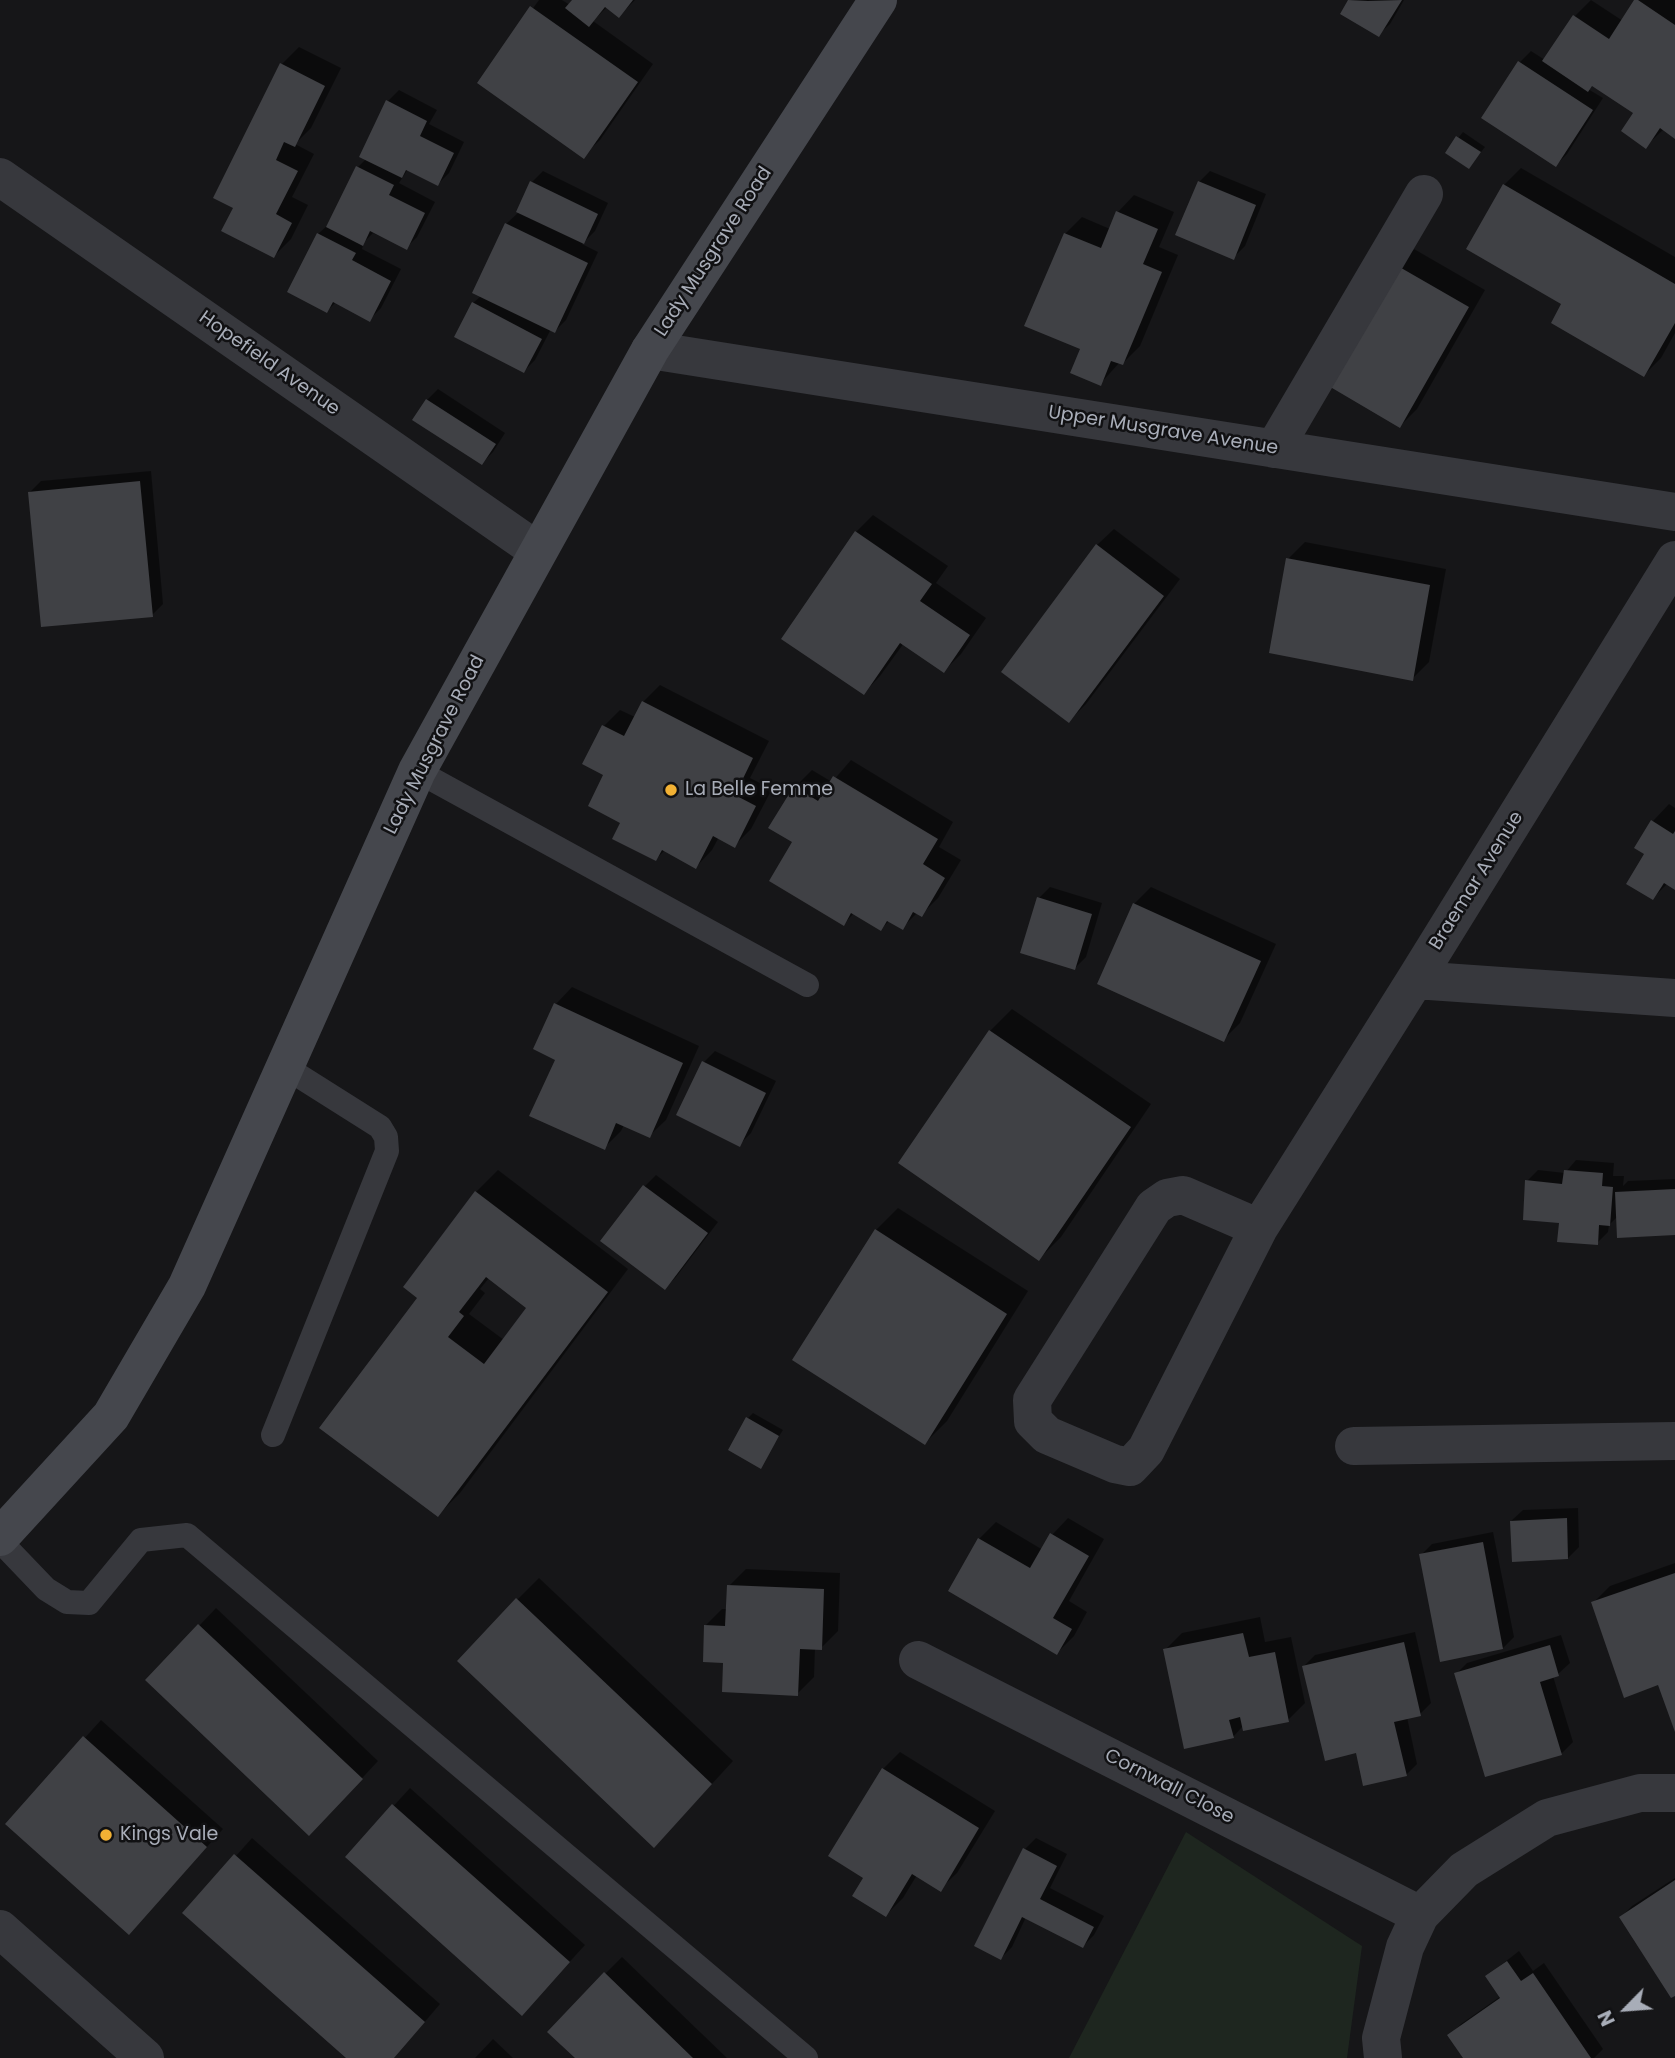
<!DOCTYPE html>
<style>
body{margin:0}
#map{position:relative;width:1675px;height:2058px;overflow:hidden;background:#161618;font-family:Poppins,sans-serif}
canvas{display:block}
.north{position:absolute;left:1591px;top:1974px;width:70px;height:70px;-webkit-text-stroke:5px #111113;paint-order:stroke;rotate:245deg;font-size:19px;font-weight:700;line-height:28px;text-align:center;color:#a8adb8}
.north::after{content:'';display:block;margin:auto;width:24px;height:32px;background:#a8adb8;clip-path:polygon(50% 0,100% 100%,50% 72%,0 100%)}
</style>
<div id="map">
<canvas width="1675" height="2058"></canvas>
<div class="north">N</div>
</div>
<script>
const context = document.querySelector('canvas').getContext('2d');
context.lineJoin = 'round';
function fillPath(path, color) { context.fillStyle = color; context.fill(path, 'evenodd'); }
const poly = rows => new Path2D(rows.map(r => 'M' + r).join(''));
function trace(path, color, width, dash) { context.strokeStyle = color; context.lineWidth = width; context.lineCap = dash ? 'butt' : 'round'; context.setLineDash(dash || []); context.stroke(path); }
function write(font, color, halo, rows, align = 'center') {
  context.font = font + ' Poppins,sans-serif'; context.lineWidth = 5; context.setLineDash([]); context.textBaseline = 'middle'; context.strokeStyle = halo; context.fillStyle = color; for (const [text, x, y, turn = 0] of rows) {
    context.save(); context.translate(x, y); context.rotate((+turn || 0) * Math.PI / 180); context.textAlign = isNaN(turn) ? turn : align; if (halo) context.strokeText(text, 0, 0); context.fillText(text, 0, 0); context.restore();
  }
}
fillPath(poly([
 [1186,1832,1362,1946,1347,2058,1069,2058]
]), '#1e261f');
fillPath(poly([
 [539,0,562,0,570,5,572,0,635,0,619,16,607,7,593,21,653,64,600,140,583,156,479,82],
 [1351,0,1404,0,1390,24,1378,35,1342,13],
 [1591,0,1623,21,1637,0,1675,0,1675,136,1664,129,1646,146,1635,113,1593,84,1588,89,1603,98,1567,154,1556,165,1484,117,1520,62,1531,51,1545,60,1575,16],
 [299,47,341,68,311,128,295,144,314,154,292,197,308,205,291,239,274,256,235,207,215,197,282,64],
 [399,90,437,110,429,124,464,142,449,173,438,184,408,169,399,183,435,202,417,237,406,248,373,233,364,242,362,249,401,269,381,308,370,319,336,302,327,311,318,234,330,223,358,167,367,158,388,101],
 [1463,132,1485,147,1469,167,1447,152],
 [1521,168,1675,257,1675,333,1661,358,1644,375,1563,304,1504,185],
 [543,171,608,203,595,231,582,244,598,252,566,320,555,331,551,329,535,360,524,371,473,303,481,296,506,224,520,211,532,182],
 [1210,171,1266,194,1245,246,1234,257,1199,182],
 [1134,195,1174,212,1159,247,1178,255,1140,346,1123,363,1120,362,1101,383,1082,348,1065,234,1082,217,1110,229,1118,212],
 [1414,249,1485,290,1417,409,1400,426,1397,266],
 [438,389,505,433,493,452,482,463,427,400],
 [151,471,163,604,152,615,30,492,41,481],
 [873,515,948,566,936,583,986,618,961,654,944,671,904,643,880,676,864,693,856,532],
 [1114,529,1180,579,1086,704,1069,721,1097,545],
 [1305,542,1446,569,1429,662,1412,679,1288,559],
 [660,685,769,741,750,778,772,789,751,829,735,845,719,837,712,850,696,867,665,850,656,859,623,822,606,774,603,727,620,710,635,717,643,702],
 [851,760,953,822,939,847,961,860,938,898,921,915,917,913,902,928,890,920,881,929,854,913,844,924,795,841,771,827,795,787,812,770,832,782],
 [1669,804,1675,808,1675,887,1668,883,1653,898,1646,853,1653,821],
 [1050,887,1102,903,1086,957,1075,968,1039,898],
 [1151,887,1276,944,1240,1023,1223,1040,1134,904],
 [572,987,699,1046,666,1120,649,1136,624,1125,621,1131,604,1148,556,1004],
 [1012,1009,1151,1104,1061,1237,1039,1259,900,1163,990,1031],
 [715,1051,776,1081,751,1133,739,1145,704,1062],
 [1576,1160,1614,1163,1613,1176,1624,1176,1623,1186,1628,1181,1675,1179,1675,1233,1618,1216,1609,1225,1608,1232,1597,1243,1561,1221,1527,1181,1538,1170,1565,1173],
 [498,1170,628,1269,460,1493,438,1515,419,1298,476,1192],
 [489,1278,529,1308,504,1340,469,1314,485,1293,480,1289],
 [656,1175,718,1222,676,1277,665,1288,603,1241,645,1186],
 [898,1208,1028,1291,947,1421,925,1443,876,1230],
 [753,1413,783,1430,760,1466,748,1418],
 [1578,1508,1579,1547,1568,1558,1511,1521,1523,1510],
 [1068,1518,1104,1539,1069,1601,1087,1612,1074,1636,1057,1653,979,1539,996,1522,1043,1550,1052,1535],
 [1493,1532,1514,1637,1503,1648,1421,1555,1432,1544],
 [1675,1563,1675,1728,1659,1683,1593,1603,1610,1586],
 [746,1569,840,1573,838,1631,821,1648,815,1648,814,1677,797,1694,725,1661,705,1626,722,1609,728,1609,729,1586],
 [539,1578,733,1761,676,1823,517,1600],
 [216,1608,378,1761,326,1817,148,1680],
 [1260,1617,1265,1642,1291,1637,1305,1703,1288,1720,1243,1726,1233,1737,1165,1650,1182,1633],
 [1415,1632,1431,1703,1420,1714,1407,1717,1417,1764,1406,1775,1357,1751,1304,1666,1315,1655],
 [1561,1635,1570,1663,1558,1674,1553,1676,1573,1742,1562,1753,1456,1674,1467,1663],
 [101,1720,223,1829,145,1916,7,1824],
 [900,1752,995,1811,957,1873,940,1889,917,1875,903,1898,886,1915,865,1877,883,1769],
 [410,1788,585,1945,522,2014,347,1857],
 [252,1838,440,2004,394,2058,349,2058,185,1913],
 [1036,1838,1067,1854,1050,1888,1104,1916,1094,1935,1083,1946,1026,1917,1012,1947,1001,1958,1025,1849],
 [1675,1878,1675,1994,1621,1917,1632,1906],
 [1519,1951,1533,1971,1544,1963,1603,2049,1594,2058,1465,2058,1450,2035,1461,2024,1501,1996,1487,1976],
 [622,1957,727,2058,577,2058,605,1974],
 [493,2039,513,2058,475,2058]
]), '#0007');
fillPath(poly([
 [572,0,633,0,619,18,605,7,589,27,565,8],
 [1348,0,1368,1,1402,0,1379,37,1340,14],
 [1634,0,1638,0,1675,25,1675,139,1660,128,1646,149,1621,131,1633,113,1592,86,1588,92,1542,61,1573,15,1609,39],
 [530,6,638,82,584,159,477,83],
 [1518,61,1593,110,1556,167,1481,118],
 [280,63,325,86,295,147,284,142,276,160,298,171,276,214,292,223,274,258,221,231,233,208,213,198],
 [386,100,427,121,420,136,454,153,438,186,406,170,402,178,359,157],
 [1456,136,1481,152,1469,169,1445,153],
 [356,166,394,185,389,195,425,213,407,250,370,231,363,246,326,227],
 [530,181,598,214,584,244,516,212],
 [1198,181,1256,205,1234,260,1175,235],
 [1503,184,1675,284,1675,323,1644,377,1551,323,1561,304,1466,249],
 [1116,211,1158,229,1143,264,1162,272,1123,365,1111,361,1101,386,1070,373,1080,349,1024,326,1064,233,1101,248],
 [505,223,588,263,555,333,472,293],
 [317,233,356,253,352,260,391,281,370,322,333,302,327,313,287,292],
 [1396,265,1469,307,1400,428,1327,385],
 [472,302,542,339,524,373,454,337],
 [426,399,496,444,482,465,412,420],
 [140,481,153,617,41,627,28,492],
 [855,531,932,584,920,601,970,635,944,673,900,643,864,695,781,639],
 [1096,544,1164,596,1069,723,1001,672],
 [1286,558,1430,585,1413,681,1269,653],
 [642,701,753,758,735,795,756,806,735,848,713,836,696,869,662,850,656,861,612,839,620,823,588,806,603,775,582,764,602,725,624,736],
 [833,776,938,839,923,864,945,878,922,917,913,912,903,930,887,921,881,931,851,913,844,926,769,881,792,842,768,828,794,786,818,801],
 [1651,820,1673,834,1675,831,1675,890,1664,883,1653,900,1626,884,1644,854,1634,848],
 [1037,897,1092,914,1075,970,1020,953],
 [1133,903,1261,961,1224,1042,1097,984],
 [554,1003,683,1063,650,1138,616,1123,605,1150,529,1116,555,1060,533,1049],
 [989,1030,1131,1127,1039,1261,898,1163],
 [702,1061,766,1093,740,1147,676,1115],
 [1564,1170,1603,1173,1602,1186,1613,1187,1610,1226,1599,1225,1598,1245,1557,1242,1559,1223,1523,1220,1525,1180,1562,1184],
 [643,1185,708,1233,665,1290,600,1241],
 [1675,1189,1675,1235,1617,1238,1615,1192],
 [475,1191,608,1292,438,1517,319,1428,417,1298,403,1287],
 [486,1277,526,1308,484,1364,448,1337,464,1316,459,1312],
 [875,1229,1007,1314,925,1445,792,1360],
 [746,1417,779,1436,761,1469,728,1450],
 [1567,1518,1568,1559,1512,1562,1510,1521],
 [1050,1533,1089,1556,1053,1618,1072,1629,1057,1655,948,1591,978,1538,1030,1568],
 [1483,1542,1503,1649,1440,1662,1419,1554],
 [1675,1573,1675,1732,1658,1685,1624,1698,1591,1602],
 [727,1585,824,1589,822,1650,800,1649,798,1696,722,1692,723,1663,703,1662,704,1625,725,1626],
 [516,1598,712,1784,654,1848,457,1661],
 [198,1624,363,1779,309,1836,145,1680],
 [1243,1633,1249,1657,1275,1652,1289,1722,1243,1731,1240,1717,1229,1720,1234,1738,1184,1749,1163,1649],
 [1404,1642,1421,1716,1394,1722,1407,1776,1363,1786,1356,1753,1325,1761,1302,1666],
 [1550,1645,1559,1676,1540,1682,1562,1755,1485,1777,1454,1673],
 [83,1736,207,1847,129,1935,5,1824],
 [882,1768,979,1828,941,1892,912,1874,886,1917,852,1896,863,1878,828,1856],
 [392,1804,570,1962,522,2016,345,1857],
 [1023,1848,1057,1866,1040,1899,1094,1927,1083,1948,1022,1917,1001,1960,974,1946],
 [234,1854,425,2022,394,2058,346,2058,182,1913],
 [1675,1880,1675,1996,1671,1998,1619,1917],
 [1507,1961,1521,1981,1533,1973,1591,2058,1463,2058,1447,2035,1500,1998,1485,1976],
 [604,1972,693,2058,575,2058,547,2032]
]), '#404145');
trace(poly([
 [417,771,807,985],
 [273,1435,387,1151,386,1137,380,1127,285,1067],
 [0,1541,46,1589,67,1602,89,1603,141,1540,187,1535,806,2058]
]), '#37383d', 24);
trace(poly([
 [0,177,538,551],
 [650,350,1675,512],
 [1274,449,1424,194],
 [1415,980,1675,998],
 [1259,1228,1183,1195,1167,1198,1154,1207,1032,1400,1033,1421,1047,1435,1115,1464,1130,1467,1146,1450,1259,1228,1415,980,1675,560],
 [1354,1446,1675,1441],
 [918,1660,1420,1915],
 [0,1929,145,2058],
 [1383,2058,1381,2038,1405,1947,1420,1915,1464,1870,1547,1818,1640,1793,1675,1793]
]), '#37383d', 38);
trace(poly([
 [0,1537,111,1416,187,1286,417,771,650,350,878,0]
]), '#45474d', 38);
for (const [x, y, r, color] of [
 [671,790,7,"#f2b134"],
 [106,1835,7,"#f2b134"]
]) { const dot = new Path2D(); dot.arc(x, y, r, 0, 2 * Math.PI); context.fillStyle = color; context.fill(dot); trace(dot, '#111113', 2.5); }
write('19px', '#a8adb8', '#111113', [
 ["Lady Musgrave Road",714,252,-57],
 ["Hopefield Avenue",269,364,35],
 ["Upper Musgrave Avenue",1163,431,9],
 ["Lady Musgrave Road",435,745,-63],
 ["Braemar Avenue",1477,881,-58],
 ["Cornwall Close",1169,1787,27]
]);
write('19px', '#a8adb8', '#111113', [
 ["La Belle Femme",685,790],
 ["Kings Vale",120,1835]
], 'left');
</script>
